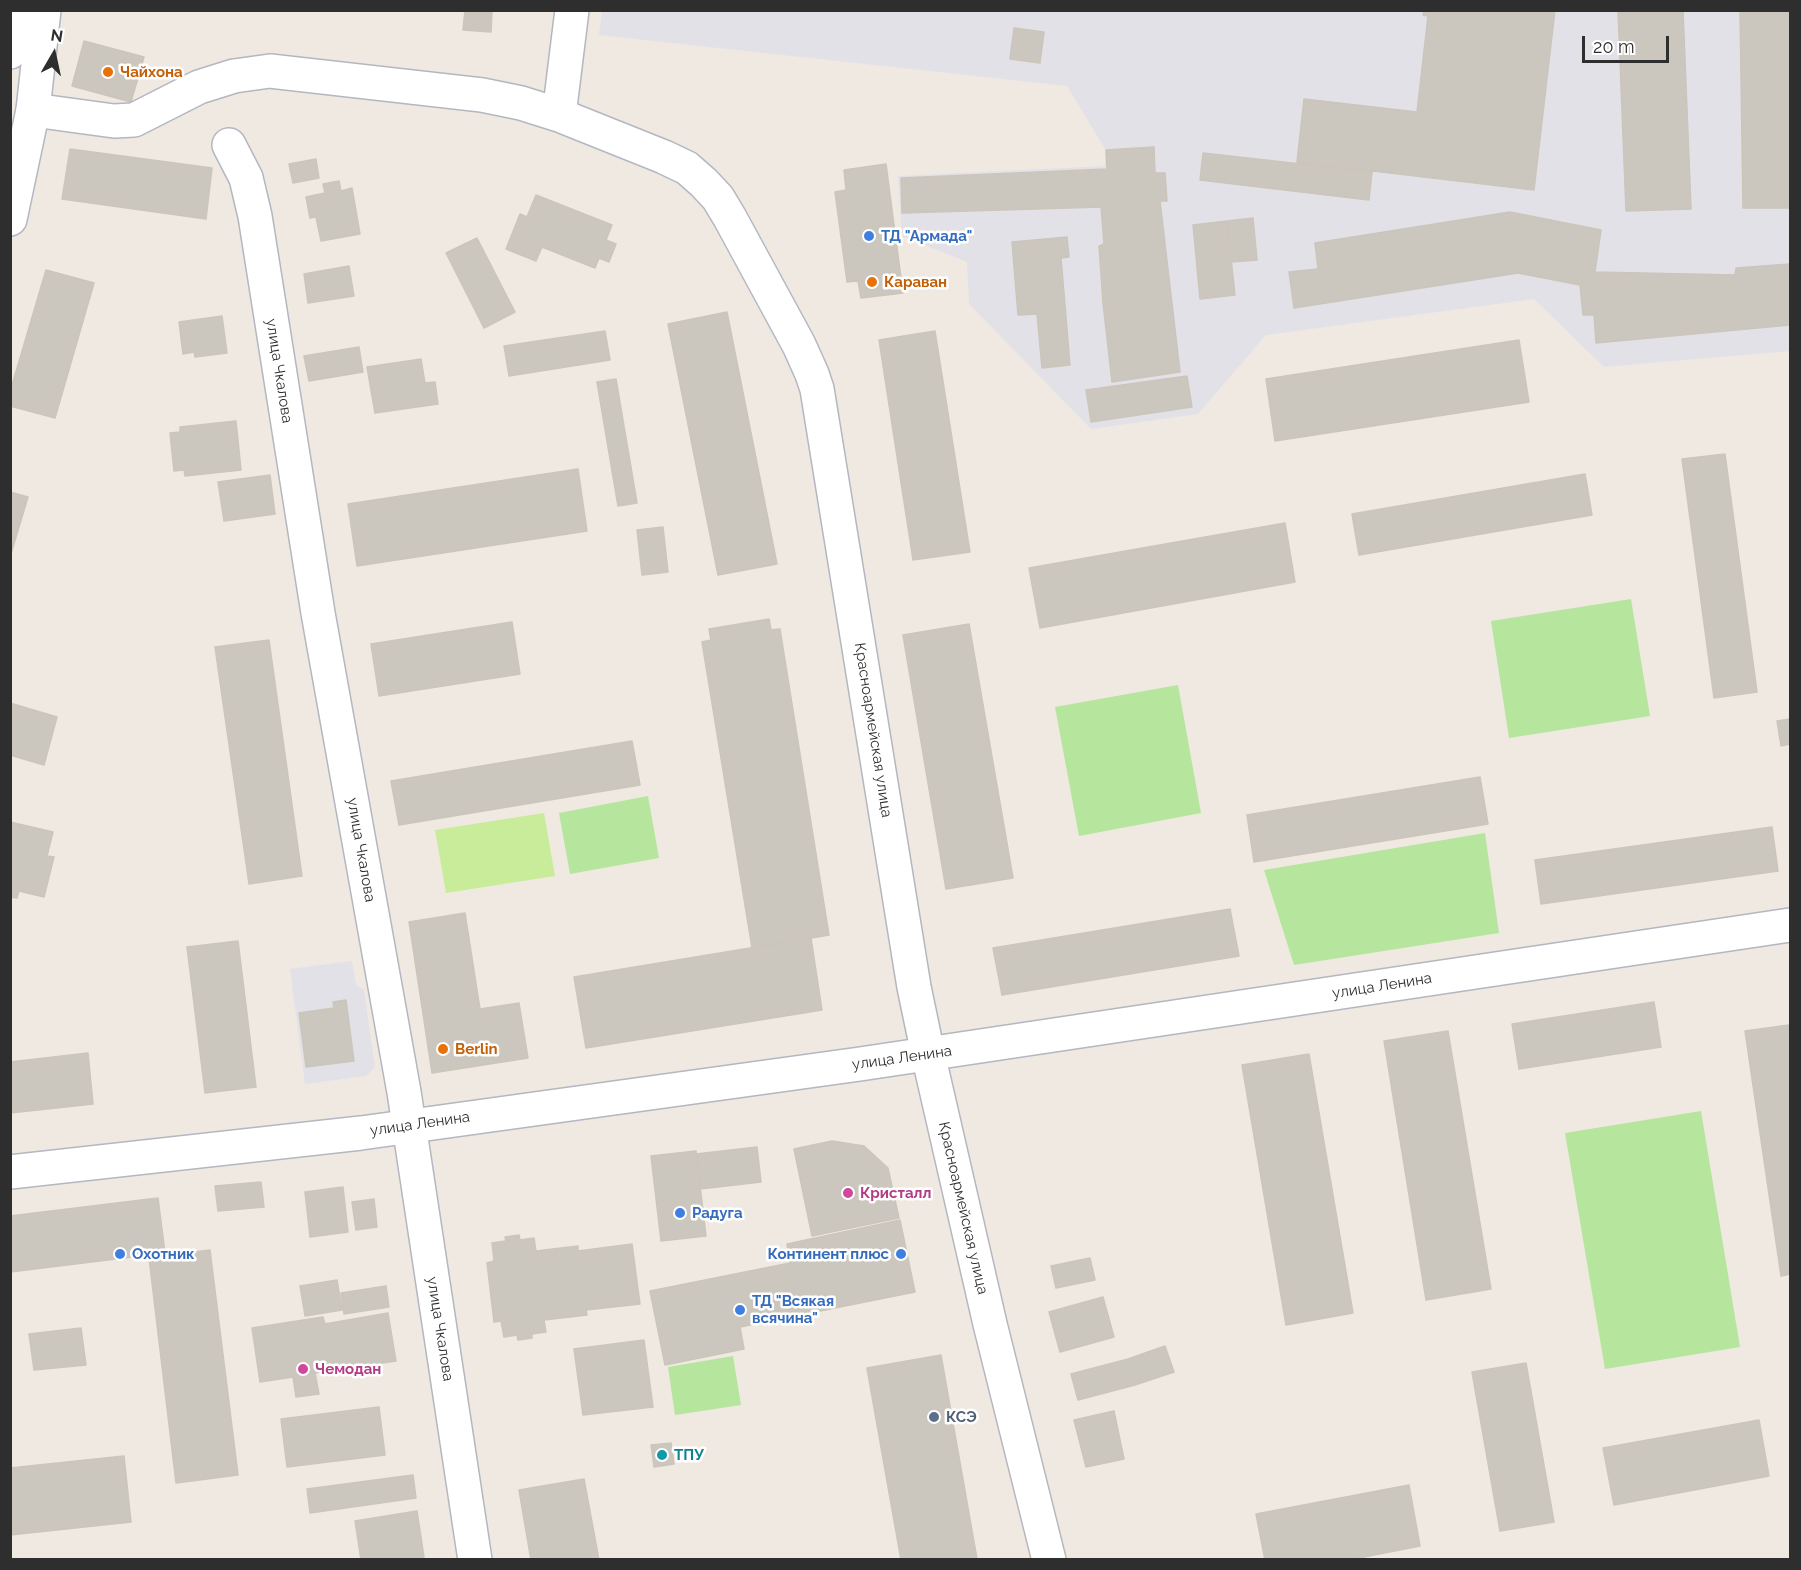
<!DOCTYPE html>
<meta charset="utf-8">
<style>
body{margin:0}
#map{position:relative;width:1801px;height:1570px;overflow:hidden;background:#efe9e1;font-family:Raleway,sans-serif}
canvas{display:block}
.frame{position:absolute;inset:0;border:12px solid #2e2e2e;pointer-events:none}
.north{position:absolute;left:24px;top:24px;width:60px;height:60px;-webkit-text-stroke:4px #fff;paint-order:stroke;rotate:9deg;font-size:16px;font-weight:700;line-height:24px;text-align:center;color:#2e2e2e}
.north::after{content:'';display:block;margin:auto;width:21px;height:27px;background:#2e2e2e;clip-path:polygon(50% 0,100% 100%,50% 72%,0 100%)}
.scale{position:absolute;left:1582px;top:36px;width:87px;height:27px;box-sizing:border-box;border:3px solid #2e2e2e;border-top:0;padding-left:8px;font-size:18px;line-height:21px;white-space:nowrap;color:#2e2e2e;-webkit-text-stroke:4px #fff;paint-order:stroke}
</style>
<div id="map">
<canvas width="1801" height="1570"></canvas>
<div class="frame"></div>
<div class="north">N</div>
<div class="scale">20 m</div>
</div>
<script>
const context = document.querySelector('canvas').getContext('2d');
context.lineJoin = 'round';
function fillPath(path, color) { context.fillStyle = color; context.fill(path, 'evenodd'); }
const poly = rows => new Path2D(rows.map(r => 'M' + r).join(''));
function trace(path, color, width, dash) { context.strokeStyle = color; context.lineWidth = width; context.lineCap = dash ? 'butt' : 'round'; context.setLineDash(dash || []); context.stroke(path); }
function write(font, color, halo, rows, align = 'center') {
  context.font = font + ' Raleway,sans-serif'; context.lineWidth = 5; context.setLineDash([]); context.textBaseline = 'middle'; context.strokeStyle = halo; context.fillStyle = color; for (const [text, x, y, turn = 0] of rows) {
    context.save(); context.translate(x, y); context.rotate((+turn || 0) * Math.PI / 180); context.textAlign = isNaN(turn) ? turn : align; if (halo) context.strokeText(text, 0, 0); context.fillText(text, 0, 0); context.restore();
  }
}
fillPath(poly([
 [602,10,1790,11,1790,351,1604,367,1534,299,1266,335,1198,414,1091,429,969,304,967,262,902,236,898,176,1105,166,1105,149,1067,86,599,35],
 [352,961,356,985,364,990,375,1067,366,1076,305,1084,290,969]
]), '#e3e1e8');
fillPath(poly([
 [1631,599,1650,716,1509,738,1491,621],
 [1178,685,1201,813,1079,836,1055,707],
 [648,796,659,858,570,874,559,813],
 [1485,833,1499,933,1294,965,1264,870],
 [1701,1111,1740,1347,1605,1369,1565,1133],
 [733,1356,741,1405,675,1415,668,1367]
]), '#b6e59e');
fillPath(poly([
 [544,813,555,876,446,893,435,830]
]), '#c9ec9a');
const building = poly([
 [465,10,492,10,491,32,463,30,465,10],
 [1424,10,1555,10,1534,190,1297,162,1304,99,1417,112,1428,16,1423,15,1424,10],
 [1618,10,1683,10,1691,209,1626,211,1618,10],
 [1740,10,1790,10,1790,208,1743,208,1740,10],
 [1014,28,1044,32,1040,63,1010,59,1014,28],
 [84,41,144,57,131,102,72,86,84,41],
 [1154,147,1155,173,1165,173,1167,201,1160,201,1180,372,1112,382,1103,303,1099,246,1104,244,1101,207,902,213,901,178,1107,169,1106,150,1154,147],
 [70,149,212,168,206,219,62,199,70,149],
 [1203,153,1372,172,1369,200,1200,180,1203,153],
 [316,159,319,178,293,183,289,164,316,159],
 [886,164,903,293,861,298,858,281,847,282,835,192,846,190,844,170,886,164],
 [339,181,341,191,352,188,360,234,321,241,316,217,310,218,306,197,325,193,323,184,339,181],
 [536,195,612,225,606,240,616,244,609,262,599,258,595,268,542,247,536,261,506,249,520,214,527,217,536,195],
 [1510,212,1601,230,1595,272,1735,275,1736,268,1790,264,1790,325,1596,343,1594,315,1583,315,1580,285,1518,273,1294,308,1289,272,1318,269,1315,243,1510,212],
 [1253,218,1257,260,1231,262,1227,221,1253,218],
 [1227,221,1235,295,1200,299,1193,225,1227,221],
 [1067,237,1069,257,1061,258,1070,365,1042,368,1037,314,1018,315,1012,242,1067,237],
 [477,238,515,312,484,328,446,253,477,238],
 [349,266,354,296,308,303,304,274,349,266],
 [46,270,94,283,55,418,10,406,10,392,46,270],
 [727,312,777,564,718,575,668,324,727,312],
 [222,316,227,353,195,357,194,352,183,354,179,322,222,316],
 [605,331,610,360,509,376,504,346,605,331],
 [935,331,970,552,913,560,879,340,935,331],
 [1519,340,1529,402,1275,441,1266,379,1519,340],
 [359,347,363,372,309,381,304,356,359,347],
 [421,359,425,383,435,382,438,404,375,413,367,367,421,359],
 [1187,376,1192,407,1091,422,1086,390,1187,376],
 [616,379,637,503,618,506,597,382,616,379],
 [236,421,241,470,185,476,184,470,174,471,170,433,180,432,180,427,236,421],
 [1725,454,1757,692,1714,698,1682,459,1725,454],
 [578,469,587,531,357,566,348,504,578,469],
 [1585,474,1592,515,1359,555,1352,514,1585,474],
 [270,475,275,514,224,521,218,482,270,475],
 [10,492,28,497,10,557,10,492],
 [1285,523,1295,582,1040,628,1029,568,1285,523],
 [663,527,668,572,642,575,637,530,663,527],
 [769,619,771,630,780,629,829,935,752,948,702,642,711,640,709,629,769,619],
 [512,622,520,674,379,696,371,644,512,622],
 [969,624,1013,878,946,889,903,635,969,624],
 [269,640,302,876,249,884,215,647,269,640],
 [10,703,57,717,44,765,10,755,10,703],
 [1790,719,1790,744,1781,746,1777,721,1790,719],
 [632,741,640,785,399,825,391,781,632,741],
 [1480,777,1488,824,1254,862,1247,815,1480,777],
 [10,822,53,832,47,856,54,857,44,897,19,891,17,898,10,897,10,822],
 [1772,827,1778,871,1541,904,1535,860,1772,827],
 [1230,909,1239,956,1002,995,993,948,1230,909],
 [465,913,480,1009,519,1003,528,1058,432,1073,409,922,465,913],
 [811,938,822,1010,586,1048,574,977,811,938],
 [238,941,256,1087,205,1093,187,947,238,941],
 [346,1000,354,1061,306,1067,299,1013,334,1008,333,1002,346,1000],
 [1654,1002,1661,1047,1519,1069,1512,1024,1654,1002],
 [1789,1025,1790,1037,1790,1274,1781,1276,1745,1031,1789,1025],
 [1448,1031,1491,1289,1426,1300,1384,1041,1448,1031],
 [88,1053,93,1104,10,1113,10,1062,88,1053],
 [1309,1054,1353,1313,1286,1325,1242,1065,1309,1054],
 [832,1141,864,1146,888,1168,899,1218,812,1236,794,1149,832,1141],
 [757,1147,761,1182,700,1189,696,1154,757,1147],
 [696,1151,706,1236,661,1241,651,1156,696,1151],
 [261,1182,264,1207,218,1211,215,1186,261,1182],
 [343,1187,348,1232,310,1237,305,1192,343,1187],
 [158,1198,165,1253,10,1272,10,1216,158,1198],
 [374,1199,377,1227,356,1230,352,1202,374,1199],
 [900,1220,915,1292,740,1327,744,1349,665,1365,650,1291,790,1263,787,1244,900,1220],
 [519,1235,520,1240,534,1238,536,1251,578,1246,578,1251,632,1244,640,1304,586,1310,587,1315,544,1320,546,1332,532,1334,532,1338,518,1340,517,1335,504,1337,501,1321,494,1322,487,1263,494,1261,492,1243,506,1241,505,1237,519,1235],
 [210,1250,238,1475,176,1483,149,1258,210,1250],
 [1090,1258,1095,1280,1056,1288,1051,1266,1090,1258],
 [337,1280,342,1310,305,1316,300,1286,337,1280],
 [386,1286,389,1307,344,1314,341,1293,386,1286],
 [1103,1297,1114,1337,1060,1352,1049,1312,1103,1297],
 [388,1313,396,1361,315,1373,319,1394,296,1397,293,1377,260,1382,252,1328,323,1317,325,1324,388,1313],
 [81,1328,86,1365,34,1370,29,1334,81,1328],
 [644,1340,653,1407,583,1415,574,1349,644,1340],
 [1165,1346,1174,1372,1135,1385,1078,1400,1071,1374,1128,1359,1165,1346],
 [941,1355,977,1559,901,1560,867,1368,941,1355],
 [1526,1363,1554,1522,1500,1531,1472,1372,1526,1363],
 [379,1407,385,1455,287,1467,281,1419,379,1407],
 [1114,1411,1124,1459,1086,1467,1074,1420,1114,1411],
 [1759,1420,1769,1476,1614,1505,1603,1448,1759,1420],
 [671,1443,674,1464,654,1467,651,1445,671,1443],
 [124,1456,131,1522,10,1535,10,1468,124,1456],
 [413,1475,416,1498,310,1513,307,1489,413,1475],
 [584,1479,599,1560,531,1560,519,1490,584,1479],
 [1409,1485,1420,1546,1349,1560,1265,1560,1256,1514,1409,1485],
 [417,1511,424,1557,405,1560,361,1560,355,1521,417,1511]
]);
fillPath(building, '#cbc7bf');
trace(building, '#cbc5ba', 1.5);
const minor = poly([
 [572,10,559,115,664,157,687,168,704,183,718,198,730,218,799,345,812,374,817,389,914,987,928,1054],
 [33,110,114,121,134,120,199,87,234,76,270,71,482,95,521,103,559,115],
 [229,145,246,178,255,216,318,613,404,1092,475,1560]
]);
const tertiary = poly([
 [928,1054,990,1324,1049,1560],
 [10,1172,361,1133,860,1064,1790,925]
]);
const secondary = poly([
 [10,52,15,10],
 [10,219,33,110,44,10]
]);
trace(minor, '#b4b7c1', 36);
trace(tertiary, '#b4b7c1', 36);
trace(secondary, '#b4b7c1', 36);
trace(minor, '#fff', 33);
trace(tertiary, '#fff', 33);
trace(secondary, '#fff', 33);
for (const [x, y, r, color] of [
 [108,72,6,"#e8710a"],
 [869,236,6,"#3f7fe0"],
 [872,282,6,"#e8710a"],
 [443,1049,6,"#e8710a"],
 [848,1193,6,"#d1479c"],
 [680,1213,6,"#3f7fe0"],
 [120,1254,6,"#3f7fe0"],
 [901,1254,6,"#3f7fe0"],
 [740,1310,6,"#3f7fe0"],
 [303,1369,6,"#d1479c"],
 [934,1417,6,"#5c6f8a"],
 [662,1455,6,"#0f9aa8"]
]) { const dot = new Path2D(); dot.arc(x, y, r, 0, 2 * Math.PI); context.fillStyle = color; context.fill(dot); trace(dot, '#fff', 2); }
write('bold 15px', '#c56008', '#fff', [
 ["Чайхона",120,72],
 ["Караван",884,282],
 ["Berlin",455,1049]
], 'left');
write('bold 15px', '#366cbe', '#fff', [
 ["ТД \"Армада\"",881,236],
 ["Радуга",692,1213],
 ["Охотник",132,1254],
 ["Континент плюс",889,1254,"right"],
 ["ТД \"Всякая",752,1301],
 ["всячина\"",752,1318]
], 'left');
write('15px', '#2e2e2e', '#fff', [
 ["улица Чкалова",279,371,81],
 ["Красноармейская улица",873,730,81],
 ["улица Чкалова",361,850,80],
 ["улица Ленина",1382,986,-9],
 ["улица Ленина",902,1058,-8],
 ["улица Ленина",420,1124,-8],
 ["Красноармейская улица",963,1208,77],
 ["улица Чкалова",440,1329,81]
]);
write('bold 15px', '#b23c85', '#fff', [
 ["Кристалл",860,1193],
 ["Чемодан",315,1369]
], 'left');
write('bold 15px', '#4e5e75', '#fff', [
 ["КСЭ",946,1417]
], 'left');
write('bold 15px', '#0d838f', '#fff', [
 ["ТПУ",674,1455]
], 'left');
</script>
